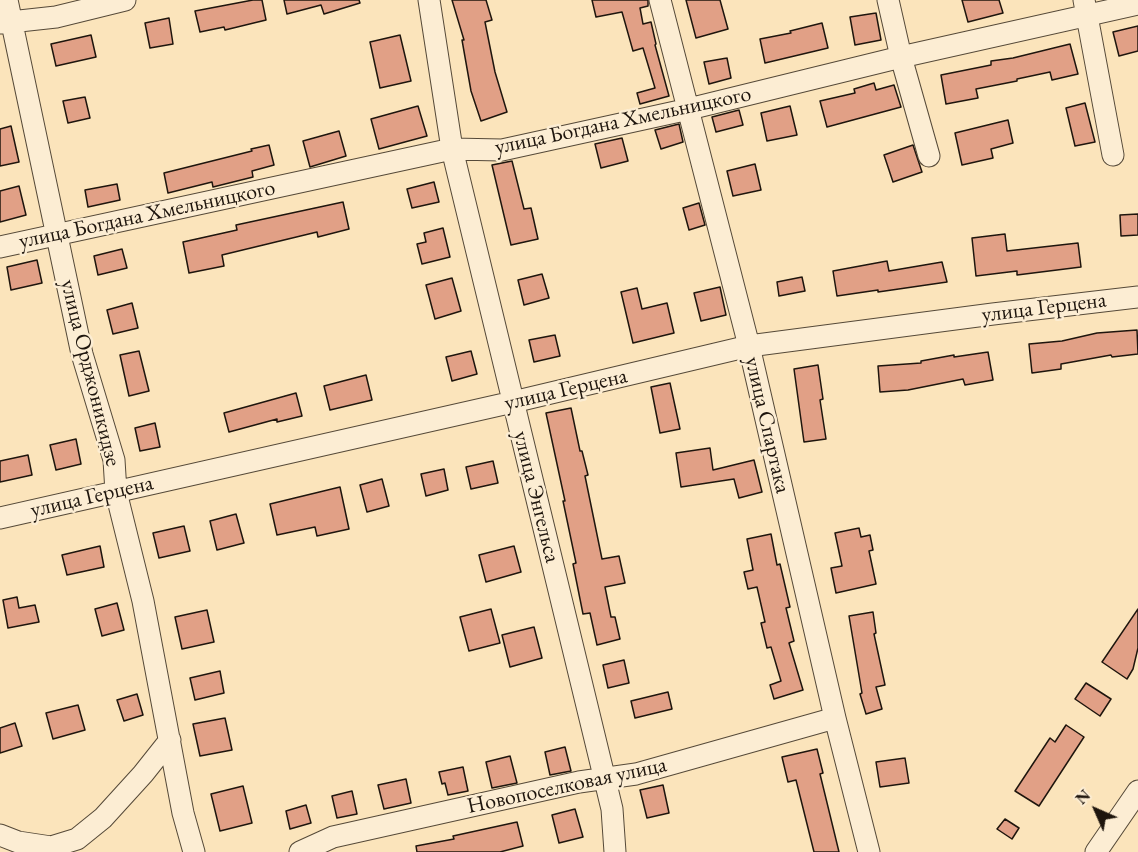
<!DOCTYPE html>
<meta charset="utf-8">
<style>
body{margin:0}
#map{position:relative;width:1138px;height:852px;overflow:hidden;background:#fbe4bb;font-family:"EB Garamond",serif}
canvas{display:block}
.north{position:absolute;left:1066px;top:780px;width:60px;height:60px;-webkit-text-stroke:4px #fcedd3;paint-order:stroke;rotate:315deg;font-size:16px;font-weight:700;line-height:24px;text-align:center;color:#1e150d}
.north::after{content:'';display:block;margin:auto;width:21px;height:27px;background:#1e150d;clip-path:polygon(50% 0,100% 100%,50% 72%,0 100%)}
</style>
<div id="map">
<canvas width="1138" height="852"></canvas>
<div class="north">N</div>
</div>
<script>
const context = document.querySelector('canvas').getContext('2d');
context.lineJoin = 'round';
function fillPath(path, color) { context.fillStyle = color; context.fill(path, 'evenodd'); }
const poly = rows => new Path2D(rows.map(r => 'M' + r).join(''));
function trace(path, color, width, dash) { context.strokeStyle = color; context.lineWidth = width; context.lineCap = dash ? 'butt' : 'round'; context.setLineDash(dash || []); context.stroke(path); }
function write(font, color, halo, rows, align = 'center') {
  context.font = font + ' "EB Garamond",serif'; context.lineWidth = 5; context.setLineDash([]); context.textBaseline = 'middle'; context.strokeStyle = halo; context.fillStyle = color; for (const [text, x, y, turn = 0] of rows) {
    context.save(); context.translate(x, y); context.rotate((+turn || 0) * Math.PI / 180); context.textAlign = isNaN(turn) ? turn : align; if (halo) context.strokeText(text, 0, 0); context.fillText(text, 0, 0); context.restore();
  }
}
const building = poly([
 [253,0,262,0,266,20,225,30,224,27,200,32,195,11,253,0],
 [284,0,359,0,360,3,324,14,321,5,287,14,284,0],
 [452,0,486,0,492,20,485,22,495,72,507,112,481,121,471,91,462,40,464,40,452,0],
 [592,0,648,0,648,6,640,8,643,24,651,22,656,44,655,45,669,96,640,104,637,93,655,88,643,48,633,51,622,12,596,17,592,0],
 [686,0,720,0,728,29,696,38,686,0],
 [962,0,999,0,1003,13,968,22,962,0],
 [876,13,881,40,855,45,850,17,876,13],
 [169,18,173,44,150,48,145,23,169,18],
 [822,23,828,48,765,63,760,39,791,33,790,31,822,23],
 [1138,26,1138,51,1119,56,1113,32,1138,26],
 [91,35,96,57,56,66,51,44,91,35],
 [400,35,411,81,380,88,370,42,400,35],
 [1070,44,1078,74,1052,80,1050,72,1017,79,1017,81,976,89,978,98,946,104,941,75,991,65,991,61,1013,58,1070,44],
 [727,58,731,78,709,84,704,62,727,58],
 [874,83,876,90,894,85,901,107,827,127,820,101,855,93,854,89,874,83],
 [85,97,90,118,68,123,63,101,85,97],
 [1085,103,1095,142,1075,146,1066,108,1085,103],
 [418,106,427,136,379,149,371,119,418,106],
 [790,106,797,135,767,141,761,113,790,106],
 [739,110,743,125,716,132,712,117,739,110],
 [1008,120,1013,143,991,149,993,158,962,165,955,133,1008,120],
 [679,124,683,142,661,149,655,130,679,124],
 [11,126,19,162,0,166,0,129,11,126],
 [339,131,346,156,310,167,303,141,339,131],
 [622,138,628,161,601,168,595,144,622,138],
 [269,145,274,165,252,171,253,177,213,187,212,182,168,193,164,173,252,151,251,149,269,145],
 [913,145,922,172,893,182,884,155,913,145],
 [512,161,524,209,531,208,538,239,511,245,492,165,512,161],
 [755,164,761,190,733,196,727,171,755,164],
 [434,182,439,202,412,208,407,189,434,182],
 [117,184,120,200,88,207,85,190,117,184],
 [19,186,26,215,0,222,0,191,19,186],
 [343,202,349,229,318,237,317,232,222,255,224,266,189,273,183,242,237,230,236,225,343,202],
 [699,203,705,225,689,230,683,208,699,203],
 [1138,214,1138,235,1121,236,1120,215,1138,214],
 [443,228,450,257,422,264,417,244,426,242,424,233,443,228],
 [1005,234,1007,251,1078,243,1081,267,1017,275,1017,271,976,276,972,238,1005,234],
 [122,249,127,268,98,275,94,256,122,249],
 [37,260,42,283,11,290,7,267,37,260],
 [887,261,889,271,942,262,947,282,878,292,878,290,837,296,833,271,887,261],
 [542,274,549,298,524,305,518,280,542,274],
 [802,277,805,291,779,296,777,282,802,277],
 [452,278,461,311,435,319,426,285,452,278],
 [720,287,726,315,701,321,694,293,720,287],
 [637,288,642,309,667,303,674,333,633,343,621,292,637,288],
 [132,303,138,328,113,334,107,310,132,303],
 [1137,330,1138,354,1112,357,1111,355,1061,364,1061,369,1032,373,1029,344,1062,341,1097,333,1137,330],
 [555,335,560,356,534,362,529,340,555,335],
 [139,351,149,391,129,396,120,355,139,351],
 [471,351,477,374,452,381,446,357,471,351],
 [988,352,993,380,965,385,963,379,908,390,880,392,878,366,921,363,921,361,954,355,954,357,988,352],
 [818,365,823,399,820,400,826,439,804,442,794,369,818,365],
 [366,375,372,400,330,410,324,386,366,375],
 [670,383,680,429,660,433,651,387,670,383],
 [296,393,302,416,277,422,277,419,229,432,224,413,296,393],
 [571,408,580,451,582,451,588,475,585,476,602,559,619,556,625,583,605,587,611,617,615,617,620,639,597,645,590,613,583,614,573,564,576,563,563,501,565,501,546,413,571,408],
 [155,423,160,447,140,451,135,428,155,423],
 [76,439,81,464,56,470,50,445,76,439],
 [710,448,713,470,754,460,762,492,739,498,734,479,681,487,676,453,710,448],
 [28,455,32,475,0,482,0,461,28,455],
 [493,461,498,483,471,489,466,467,493,461],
 [444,469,448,490,426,496,421,474,444,469],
 [382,479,389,506,367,512,360,485,382,479],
 [340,487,349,529,317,536,315,527,277,535,270,504,340,487],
 [236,514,244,543,217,550,210,521,236,514],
 [184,526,190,551,159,558,153,533,184,526],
 [859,528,861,537,870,535,873,550,869,551,876,584,836,593,831,568,842,566,835,533,859,528],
 [771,534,777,565,780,564,790,607,786,608,794,641,789,643,803,690,774,699,770,685,781,681,771,647,767,648,761,623,765,622,757,587,748,589,744,572,753,570,747,539,771,534],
 [100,546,104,567,67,575,62,555,100,546],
 [514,546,521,572,486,582,479,555,514,546],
 [17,597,19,608,35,605,39,622,8,628,3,600,17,597],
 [117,603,124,630,102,636,95,609,117,603],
 [491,609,500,643,469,651,460,617,491,609],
 [1138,609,1138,648,1133,669,1127,679,1102,662,1138,609],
 [207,610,214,642,182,649,175,617,207,610],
 [873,612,876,633,874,634,885,685,876,687,882,709,866,714,860,694,862,693,849,616,873,612],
 [534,627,542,658,510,667,502,635,534,627],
 [624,660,629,683,608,688,603,665,624,660],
 [220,671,224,693,195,700,190,678,220,671],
 [1086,683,1111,699,1100,716,1075,699,1086,683],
 [668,692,672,709,635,718,631,701,668,692],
 [137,694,143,715,124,721,117,700,137,694],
 [78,705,85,730,53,739,46,713,78,705],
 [225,718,232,750,200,756,193,724,225,718],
 [15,723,22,746,0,753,0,728,15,723],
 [1066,725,1084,737,1039,806,1015,791,1050,738,1055,742,1066,725],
 [565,747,571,771,550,775,545,752,565,747],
 [817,749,823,773,820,774,839,852,814,852,796,780,788,782,782,757,817,749],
 [510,756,517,783,492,788,486,762,510,756],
 [905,758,909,783,880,787,876,762,905,758],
 [463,767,468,791,448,795,445,783,442,784,439,772,463,767],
 [406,779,411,803,384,809,378,785,406,779],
 [663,785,669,813,647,818,640,790,663,785],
 [243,786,252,823,220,831,211,794,243,786],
 [352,791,357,814,337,818,332,796,352,791],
 [306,805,311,823,290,829,286,811,306,805],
 [575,809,583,837,559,843,552,815,575,809],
 [1005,819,1019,828,1012,839,997,829,1005,819],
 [517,822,523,846,500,852,417,852,416,846,454,839,453,836,517,822]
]);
fillPath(building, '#e1a086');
trace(building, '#1e150d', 1.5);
const minor = poly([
 [7,0,82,354,114,460,116,492,143,601,183,813,194,852],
 [429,0,452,149,612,809,615,852],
 [660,0,749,346,835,718,869,852],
 [888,0,901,57,929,156],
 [1084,0,1113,155],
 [1,23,56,17,125,0],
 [0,247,452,149,502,150,689,109,901,57,1138,4],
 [0,518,513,402,749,346,993,314,1138,297],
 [0,835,18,842,51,847,77,839,103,818,143,774,170,740],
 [300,852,333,837,579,782,636,774,835,718],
 [1096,852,1138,791]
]);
trace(minor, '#554938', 23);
trace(minor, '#fcedd3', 21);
write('22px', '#1e150d', '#fcedd3', [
 ["улица Богдана Хмельницкого",623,121,-12],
 ["улица Богдана Хмельницкого",147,215,-12],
 ["улица Герцена",1044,308,-7],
 ["улица Орджоникидзе",90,373,76],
 ["улица Герцена",566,390,-13],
 ["улица Спартака",767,425,77],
 ["улица Герцена",92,497,-13],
 ["улица Энгельса",536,497,76],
 ["Новопоселковая улица",567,786,-12]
]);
</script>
